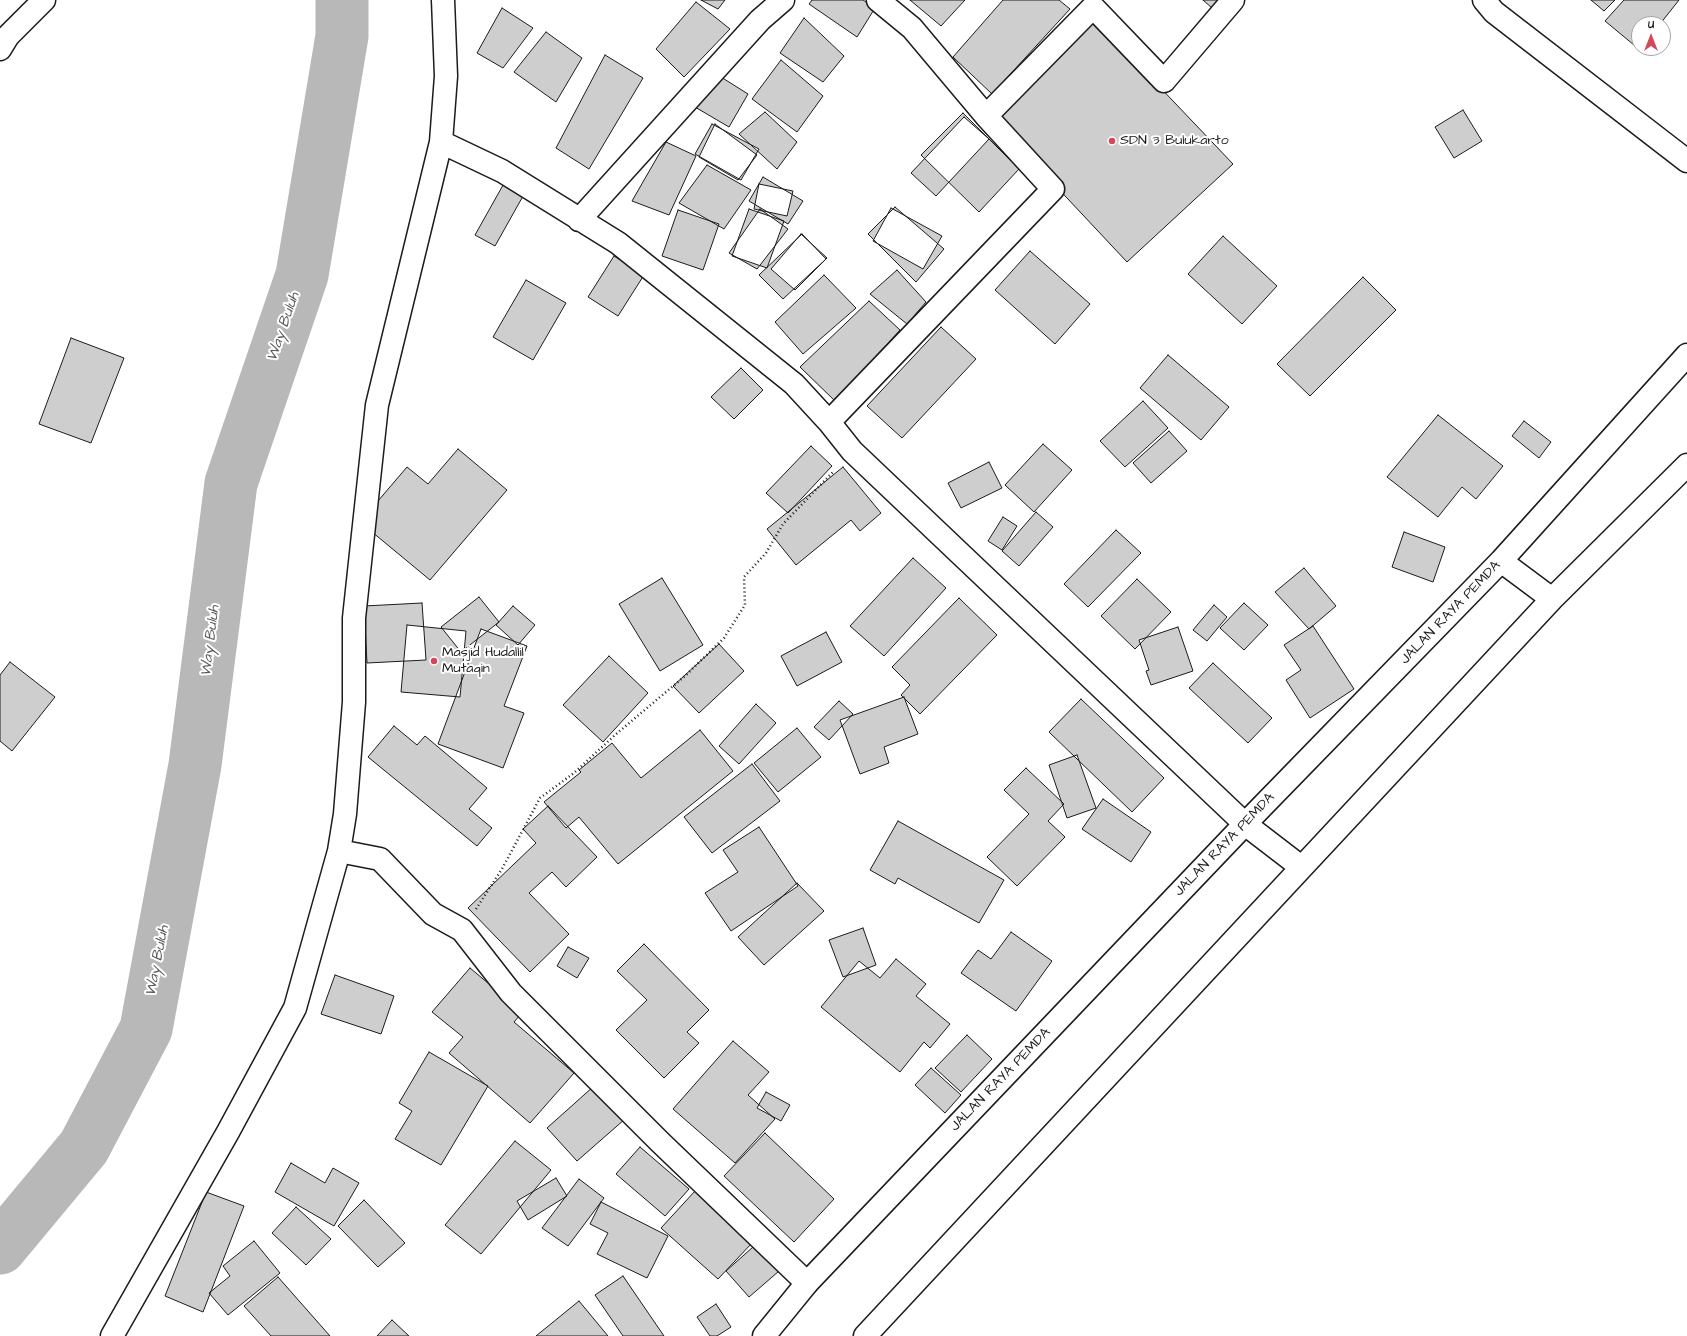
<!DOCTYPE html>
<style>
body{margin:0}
#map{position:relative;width:1687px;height:1336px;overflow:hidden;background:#fff;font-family:"Architects Daughter",sans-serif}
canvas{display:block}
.north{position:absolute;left:1631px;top:16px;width:40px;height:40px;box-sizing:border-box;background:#fff;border:1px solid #a4a4a4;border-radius:50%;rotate:0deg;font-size:11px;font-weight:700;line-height:16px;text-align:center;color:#1c1c1c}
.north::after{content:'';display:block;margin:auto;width:14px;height:18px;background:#d1495b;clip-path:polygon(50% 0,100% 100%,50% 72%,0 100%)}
</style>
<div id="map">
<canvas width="1687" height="1336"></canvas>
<div class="north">U</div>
</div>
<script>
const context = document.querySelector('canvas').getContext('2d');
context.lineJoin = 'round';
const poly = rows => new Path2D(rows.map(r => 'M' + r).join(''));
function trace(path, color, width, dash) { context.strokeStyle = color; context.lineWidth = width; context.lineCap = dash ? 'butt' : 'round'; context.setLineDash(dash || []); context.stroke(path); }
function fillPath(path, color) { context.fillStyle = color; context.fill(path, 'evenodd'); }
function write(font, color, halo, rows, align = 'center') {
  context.font = font + ' "Architects Daughter",sans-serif'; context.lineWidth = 4; context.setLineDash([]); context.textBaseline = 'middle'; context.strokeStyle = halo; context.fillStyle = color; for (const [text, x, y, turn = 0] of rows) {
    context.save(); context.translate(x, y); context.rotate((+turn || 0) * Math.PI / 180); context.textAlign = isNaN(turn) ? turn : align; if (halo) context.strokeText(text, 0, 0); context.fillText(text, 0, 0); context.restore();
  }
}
trace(poly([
 [0,1248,84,1147,146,1029,195,765,231,483,302,275,342,36,342,0]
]), '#b8b8b8', 53);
const building = poly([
 [701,0,725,0,718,9,701,0],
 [812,0,863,0,875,8,857,37,809,4,812,0],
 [910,0,965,0,941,26,910,0],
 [1003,0,1059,0,1070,9,992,94,953,57,1003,0],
 [1203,0,1218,0,1212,8,1203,0],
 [1591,0,1615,0,1604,11,1591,0],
 [1624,0,1679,0,1660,24,1639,24,1639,48,1642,48,1640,50,1605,21,1624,0],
 [696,2,730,29,684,77,656,49,696,2],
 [502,8,533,28,503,68,477,53,502,8],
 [804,18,844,56,823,82,780,53,804,18],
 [1095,19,1233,164,1127,262,992,118,1095,19],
 [546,32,582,58,556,102,514,72,546,32],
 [605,55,643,78,589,169,556,148,605,55],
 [781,60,823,96,797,132,752,99,781,60],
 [721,77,748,94,729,127,695,107,721,77],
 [1463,110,1482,141,1454,158,1435,127,1463,110],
 [765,112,797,142,777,169,739,134,765,112],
 [963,113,1019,169,979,212,921,155,963,113],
 [964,117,989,139,936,196,911,173,964,117],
 [712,124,759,149,741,180,695,154,712,124],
 [715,124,757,155,738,180,699,157,715,124],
 [666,142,696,156,669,215,632,201,666,142],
 [707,165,751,190,724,229,679,203,707,165],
 [763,177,803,201,788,224,749,201,763,177],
 [507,178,527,189,495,246,475,235,507,178],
 [759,184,793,191,787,216,754,209,759,184],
 [895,207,944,249,916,282,868,234,895,207],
 [891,208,942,236,923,269,873,241,891,208],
 [749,209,784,221,767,268,732,256,749,209],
 [760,209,788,229,757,269,729,253,760,209],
 [678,210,719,224,703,270,662,256,678,210],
 [801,234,827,258,795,290,771,269,801,234],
 [802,234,826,259,783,299,759,275,802,234],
 [1223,236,1277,286,1242,324,1188,274,1223,236],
 [1030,251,1090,304,1055,344,995,290,1030,251],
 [614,256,644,275,618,316,588,297,614,256],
 [897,270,926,302,907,324,870,294,897,270],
 [824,275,856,308,803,354,775,322,824,275],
 [1363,277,1396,310,1310,396,1277,364,1363,277],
 [526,280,566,303,533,360,493,337,526,280],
 [869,301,900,330,835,401,800,367,869,301],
 [941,327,976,359,902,438,867,406,941,327],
 [71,338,124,358,91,443,39,424,71,338],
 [1168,355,1229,407,1201,440,1140,388,1168,355],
 [741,368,763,390,734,419,711,397,741,368],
 [1143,401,1168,428,1125,467,1100,441,1143,401],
 [1438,415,1503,466,1476,499,1462,487,1438,517,1387,477,1438,415],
 [1524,421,1551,442,1539,458,1512,436,1524,421],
 [1169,431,1187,451,1151,483,1133,463,1169,431],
 [1043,444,1072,470,1034,512,1005,485,1043,444],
 [811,446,832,466,788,513,766,493,811,446],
 [458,449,507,490,430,580,360,522,407,467,428,484,458,449],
 [989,462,1002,488,961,508,948,483,989,462],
 [843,467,881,513,860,531,851,520,796,565,767,529,843,467],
 [1036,512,1053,527,1019,566,1002,551,1036,512],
 [1003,517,1017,526,1002,550,988,541,1003,517],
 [1116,530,1141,553,1088,607,1064,584,1116,530],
 [1404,532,1445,547,1433,582,1392,567,1404,532],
 [913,558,946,588,884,656,850,626,913,558],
 [1304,568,1336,606,1309,629,1275,592,1304,568],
 [662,578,703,645,660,671,619,604,662,578],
 [1137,579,1171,612,1135,649,1101,616,1137,579],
 [479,597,499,622,461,652,441,627,479,597],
 [959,598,997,635,920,714,901,695,910,685,892,667,959,598],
 [422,603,426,660,367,663,364,606,422,603],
 [1244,603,1268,625,1244,650,1220,628,1244,603],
 [1214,605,1227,617,1207,641,1193,630,1214,605],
 [513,606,535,625,518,645,496,625,513,606],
 [407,625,466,631,460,697,401,692,407,625],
 [1313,626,1354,689,1310,718,1286,680,1301,670,1284,645,1313,626],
 [1178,627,1193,671,1151,685,1146,671,1149,670,1139,640,1178,627],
 [481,629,527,646,504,706,524,713,503,768,438,744,481,629],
 [826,632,842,662,797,686,781,656,826,632],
 [719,644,744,671,699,713,673,686,719,644],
 [609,656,648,693,603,742,563,705,609,656],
 [10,662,55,697,12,751,0,741,0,675,10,662],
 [1213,663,1272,718,1248,743,1189,688,1213,663],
 [904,697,918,734,884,747,889,763,860,774,840,720,904,697],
 [1081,699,1164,778,1132,812,1049,732,1081,699],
 [839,701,853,714,829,740,814,727,839,701],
 [756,704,776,723,739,764,719,746,756,704],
 [394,726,417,745,425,736,487,788,469,809,492,828,477,846,368,757,394,726],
 [797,728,821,757,778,792,754,763,797,728],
 [700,730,733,771,618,864,579,817,566,828,544,802,581,772,579,770,612,743,641,778,700,730],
 [1077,755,1096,808,1067,818,1049,765,1077,755],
 [752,764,780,801,712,853,684,817,752,764],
 [1026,768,1064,804,1048,821,1065,837,1017,886,987,857,1029,814,1004,790,1026,768],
 [1103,799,1151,832,1131,862,1082,829,1103,799],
 [548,806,597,857,566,887,552,872,529,893,569,934,530,972,468,908,536,843,523,829,548,806],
 [898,821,1004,880,979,923,898,878,895,884,870,870,898,821],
 [759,827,798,886,731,931,705,893,738,872,723,850,759,827],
 [797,883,824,911,764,965,738,937,797,883],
 [863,928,876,965,843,977,829,940,863,928],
 [1011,932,1052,961,1016,1011,961,973,978,950,991,959,1011,932],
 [644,944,709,1010,687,1032,699,1043,664,1078,616,1030,647,1000,617,971,644,944],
 [568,947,589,958,577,978,557,966,568,947],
 [896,959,926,984,916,996,950,1024,930,1048,924,1042,900,1072,821,1007,859,961,880,978,896,959],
 [470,968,501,994,526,1008,514,1022,574,1073,530,1123,449,1053,463,1037,432,1012,470,968],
 [335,975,394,996,381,1034,321,1014,335,975],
 [967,1035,992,1059,961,1092,935,1068,967,1035],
 [733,1041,769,1072,748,1095,775,1119,735,1163,673,1109,733,1041],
 [429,1052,488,1086,441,1165,395,1139,412,1111,399,1103,429,1052],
 [931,1068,961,1095,945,1113,915,1085,931,1068],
 [594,1086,625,1119,577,1161,547,1128,594,1086],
 [766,1092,790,1105,781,1121,757,1108,766,1092],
 [765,1133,834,1199,794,1242,724,1176,765,1133],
 [515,1141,551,1170,481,1254,445,1225,515,1141],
 [640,1147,689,1189,665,1216,616,1174,640,1147],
 [291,1163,325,1183,333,1168,359,1183,334,1226,275,1192,291,1163],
 [556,1178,567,1196,528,1220,517,1201,556,1178],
 [579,1179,604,1198,568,1246,542,1228,579,1179],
 [695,1191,752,1243,718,1279,661,1228,695,1191],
 [206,1192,244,1206,203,1312,165,1296,206,1192],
 [364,1200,405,1243,378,1267,338,1226,364,1200],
 [601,1202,668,1236,647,1278,597,1254,608,1233,590,1224,601,1202],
 [296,1207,331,1239,306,1265,272,1233,296,1207],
 [762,1239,786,1265,749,1297,726,1271,762,1239],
 [254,1241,280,1273,228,1315,209,1293,230,1276,223,1266,254,1241],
 [623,1276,664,1336,623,1336,595,1295,623,1276],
 [278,1277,330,1336,271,1336,244,1306,278,1277],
 [579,1301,608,1336,536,1336,579,1301],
 [716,1304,731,1327,717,1336,710,1336,697,1317,716,1304],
 [392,1320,409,1336,377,1336,392,1320]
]);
fillPath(building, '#cecece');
trace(building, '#1c1c1c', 1);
const minor = poly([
 [1484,0,1494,12,1687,161],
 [0,49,8,36,44,0],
 [986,116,1093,7,1164,81,1233,0],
 [441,142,502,171,618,243,794,384,829,422,852,451,1245,824,1301,867],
 [579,220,760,20,783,0],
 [829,422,1053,189,986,116,912,28,878,0],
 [339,851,380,859,433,914,462,930,511,993,660,1142,807,1283],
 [112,1336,228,1132,295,1008,339,851,345,814,354,702,354,618,377,405,441,142,446,76,443,0]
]);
const tertiary = poly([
 [1501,561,1552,599],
 [764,1336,807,1283,1245,824,1501,561,1687,355],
 [865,1336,1552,599,1687,465]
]);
trace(minor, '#1c1c1c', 25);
trace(tertiary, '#1c1c1c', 25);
trace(poly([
 [476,909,502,869,540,798,574,773,615,735,685,676,724,638,745,605,744,577,766,553,783,524,834,471]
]), '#1c1c1c', 2.5, [1, 3]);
trace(minor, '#fff', 22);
trace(tertiary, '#fff', 22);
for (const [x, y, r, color] of [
 [1112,141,4,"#d1495b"],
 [434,661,4,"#d1495b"]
]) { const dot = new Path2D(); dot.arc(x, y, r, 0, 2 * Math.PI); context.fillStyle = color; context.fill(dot); trace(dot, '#fff', 1.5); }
write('14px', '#1c1c1c', '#fff', [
 ["SDN 3 Bulukarto",1120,141],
 ["Masjid Hudallil",442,653],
 ["Mutaqin",442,669]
], 'left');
write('14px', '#1c1c1c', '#fff', [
 ["JALAN RAYA PEMDA",1451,613,-46],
 ["JALAN RAYA PEMDA",1225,845,-46],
 ["JALAN RAYA PEMDA",1001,1080,-46]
]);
write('italic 15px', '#5a5a5a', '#fff', [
 ["Way Buluh",284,327,-71],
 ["Way Buluh",211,641,-83],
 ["Way Buluh",158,961,-79]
]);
</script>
